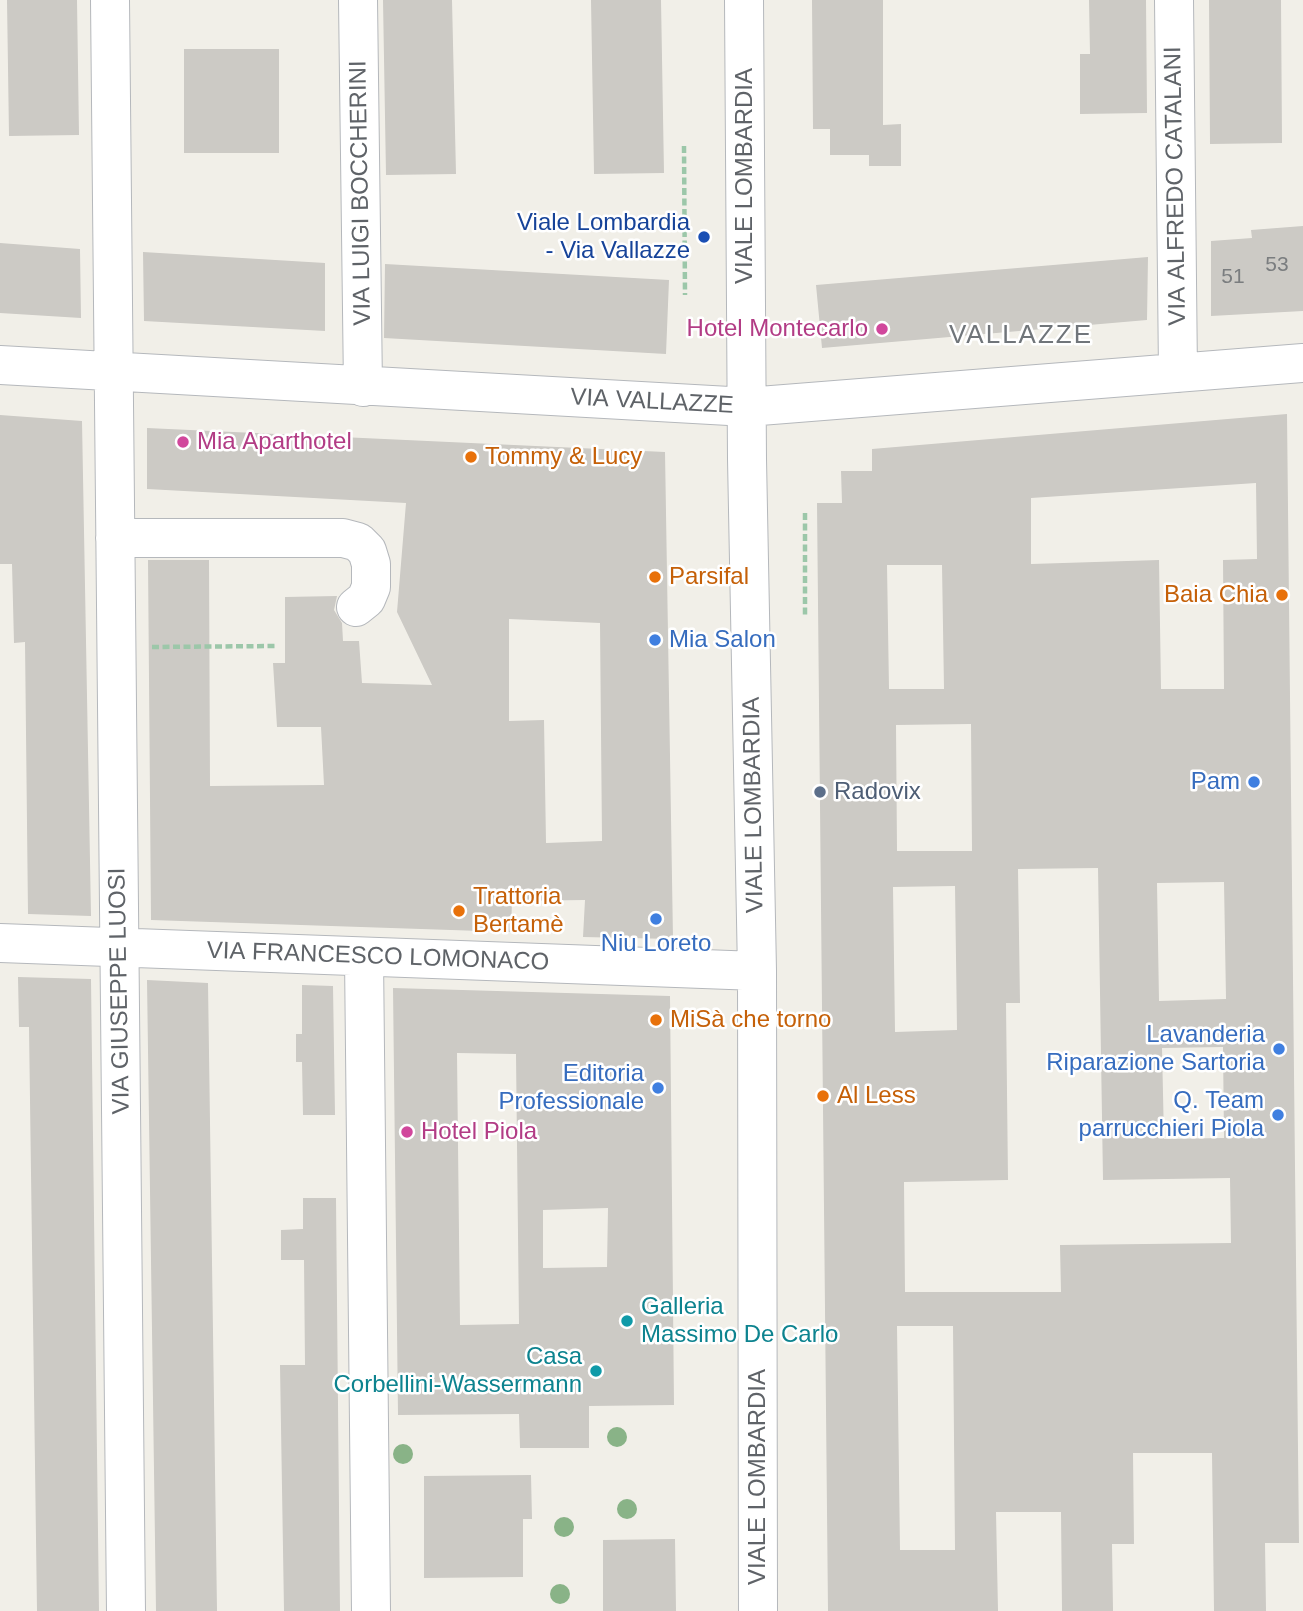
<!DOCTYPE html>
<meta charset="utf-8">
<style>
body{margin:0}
canvas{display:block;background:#f1efe8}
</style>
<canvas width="1303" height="1611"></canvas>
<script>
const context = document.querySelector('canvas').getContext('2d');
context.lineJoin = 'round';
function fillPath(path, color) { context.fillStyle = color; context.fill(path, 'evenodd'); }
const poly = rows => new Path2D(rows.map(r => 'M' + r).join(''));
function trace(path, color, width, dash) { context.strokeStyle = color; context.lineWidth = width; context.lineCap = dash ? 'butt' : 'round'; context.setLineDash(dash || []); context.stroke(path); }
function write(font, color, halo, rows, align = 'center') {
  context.font = font + ' Arial,sans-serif'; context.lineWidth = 5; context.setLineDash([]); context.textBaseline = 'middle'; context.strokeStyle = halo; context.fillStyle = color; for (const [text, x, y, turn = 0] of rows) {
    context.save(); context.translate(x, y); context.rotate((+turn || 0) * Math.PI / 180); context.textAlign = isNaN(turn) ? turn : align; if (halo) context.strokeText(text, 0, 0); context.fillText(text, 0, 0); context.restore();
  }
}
fillPath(poly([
 [7,0,77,0,79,135,9,136],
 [383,0,452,0,456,174,386,175],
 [591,0,661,0,664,173,594,174],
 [812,0,883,0,883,125,901,124,901,166,869,166,869,155,830,155,830,129,813,129],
 [1089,0,1146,0,1147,113,1080,114,1080,54,1090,54],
 [1209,0,1281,0,1282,143,1210,144],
 [184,49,279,49,279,153,184,153],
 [1303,226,1303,311,1211,316,1211,241,1252,238,1251,230],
 [0,243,80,249,81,318,0,313],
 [143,252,325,263,325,331,144,321],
 [1148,257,1147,320,822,348,816,285],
 [385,264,669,280,666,354,384,338],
 [1287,414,1299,1543,1265,1543,1266,1611,1214,1611,1212,1453,1133,1453,1134,1544,1112,1544,1113,1611,1062,1611,1061,1512,996,1512,998,1611,828,1611,817,503,842,503,841,471,872,471,872,449],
 [1256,483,1257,559,1223,560,1224,689,1161,689,1159,560,1031,564,1031,498],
 [887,565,942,565,944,689,889,689],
 [971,724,972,851,897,851,896,725],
 [1098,868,1103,1180,1230,1178,1231,1243,1060,1245,1061,1292,905,1292,904,1182,1008,1180,1006,1003,1020,1003,1018,869],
 [1224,882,1226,999,1159,1001,1157,883],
 [955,886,957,1030,895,1032,893,887],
 [1223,1047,1224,1138,1164,1139,1162,1048],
 [897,1326,953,1326,955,1550,900,1550],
 [0,415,82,421,91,916,28,914,25,642,14,643,12,564,0,564],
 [147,428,665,452,673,939,583,937,585,900,512,901,511,932,151,920,148,560,209,560,210,786,324,785,321,727,277,727,273,663,285,663,285,597,337,596,334,610,342,623,343,641,359,641,362,683,432,685,397,612,406,503,147,489],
 [509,619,600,623,602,841,546,843,544,720,509,721],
 [18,977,91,979,99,1611,37,1611,29,1027,19,1027],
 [147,980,208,983,217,1611,156,1611],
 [302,985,333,986,335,1115,303,1115,302,1062,296,1062,296,1034,302,1034],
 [393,988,670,996,674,1405,589,1406,589,1448,520,1448,519,1414,398,1415],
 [457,1053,516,1054,519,1324,460,1325],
 [608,1208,607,1267,543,1268,543,1210],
 [303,1198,336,1198,340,1611,284,1611,280,1365,305,1365,304,1260,281,1260,281,1230,303,1229],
 [531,1475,532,1519,523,1519,523,1577,424,1578,424,1476],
 [675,1539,676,1611,603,1611,603,1540]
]), '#cccac5');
const minor = poly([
 [110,0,126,1611],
 [358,0,363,387],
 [744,0,747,459,757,971,758,1611],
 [1174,0,1178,373],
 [0,365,747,407,1303,363],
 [115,538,343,538,358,542,367,551,371,564,371,587,366,599,356,607],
 [0,943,757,971],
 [364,957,371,1611]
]);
trace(minor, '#b5b8bc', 40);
trace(poly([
 [684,146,685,295],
 [805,513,805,618],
 [152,647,277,646]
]), '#9cc7a9', 4.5, [7, 3.5]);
trace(minor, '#fff', 38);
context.fillStyle = '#89b387';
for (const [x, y] of [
 [617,1437],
 [403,1454],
 [627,1509],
 [564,1527],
 [560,1594]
]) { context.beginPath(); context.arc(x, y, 10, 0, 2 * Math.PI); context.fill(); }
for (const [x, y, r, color] of [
 [704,237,7,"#1a4fb4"],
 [882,329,7,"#d1479c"],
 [183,442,7,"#d1479c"],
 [471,457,7,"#e8710a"],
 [655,577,7,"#e8710a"],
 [1282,595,7,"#e8710a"],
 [655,640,7,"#3f7fe0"],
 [1254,782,7,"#3f7fe0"],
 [820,792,7,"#5c6f8a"],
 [459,911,7,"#e8710a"],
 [656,919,7,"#3f7fe0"],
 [656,1020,7,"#e8710a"],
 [1279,1049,7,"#3f7fe0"],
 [658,1088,7,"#3f7fe0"],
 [823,1096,7,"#e8710a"],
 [1278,1115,7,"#3f7fe0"],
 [407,1132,7,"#d1479c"],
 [627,1321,7,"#0f9aa8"],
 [596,1371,7,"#0f9aa8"]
]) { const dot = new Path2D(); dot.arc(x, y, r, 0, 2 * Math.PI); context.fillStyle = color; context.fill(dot); trace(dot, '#fff', 2.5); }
write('21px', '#7a7d7f', null, [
 ["53",1277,265],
 ["51",1233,277]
]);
write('24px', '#5f6368', '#fff', [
 ["VIALE LOMBARDIA",745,176,-90],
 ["VIA ALFREDO CATALANI",1176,186,-91],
 ["VIA LUIGI BOCCHERINI",361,193,-91],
 ["VIA VALLAZZE",652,402,3],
 ["VIALE LOMBARDIA",754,805,-91],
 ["VIA FRANCESCO LOMONACO",378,957,2],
 ["VIA GIUSEPPE LUOSI",120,991,-91],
 ["VIALE LOMBARDIA",758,1477,-90]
]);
write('24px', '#164399', '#fff', [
 ["Viale Lombardia",690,223],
 ["- Via Vallazze",690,251]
], 'right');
write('24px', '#b23c85', '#fff', [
 ["Hotel Montecarlo",868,329,"right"],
 ["Mia Aparthotel",197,442],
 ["Hotel Piola",421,1132]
], 'left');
write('24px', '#c56008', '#fff', [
 ["Tommy & Lucy",485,457],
 ["Parsifal",669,577],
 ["Baia Chia",1268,595,"right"],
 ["Trattoria",473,897],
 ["Bertamè",473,925],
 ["MiSà che torno",670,1020],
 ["Al Less",837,1096]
], 'left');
write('24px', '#366cbe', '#fff', [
 ["Mia Salon",669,640,"left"],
 ["Pam",1240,782],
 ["Niu Loreto",656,944,"center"],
 ["Lavanderia",1265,1035],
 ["Riparazione Sartoria",1265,1063],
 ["Editoria",644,1074],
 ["Professionale",644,1102],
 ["Q. Team",1264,1101],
 ["parrucchieri Piola",1264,1129]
], 'right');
write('24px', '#4e5e75', '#fff', [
 ["Radovix",834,792]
], 'left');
write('24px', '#0d838f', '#fff', [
 ["Galleria",641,1307],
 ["Massimo De Carlo",641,1335],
 ["Casa",582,1357,"right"],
 ["Corbellini-Wassermann",582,1385,"right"]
], 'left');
context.letterSpacing = '2px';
write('26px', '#70757a', '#fff', [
 ["VALLAZZE",1021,336]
]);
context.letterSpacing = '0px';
</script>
